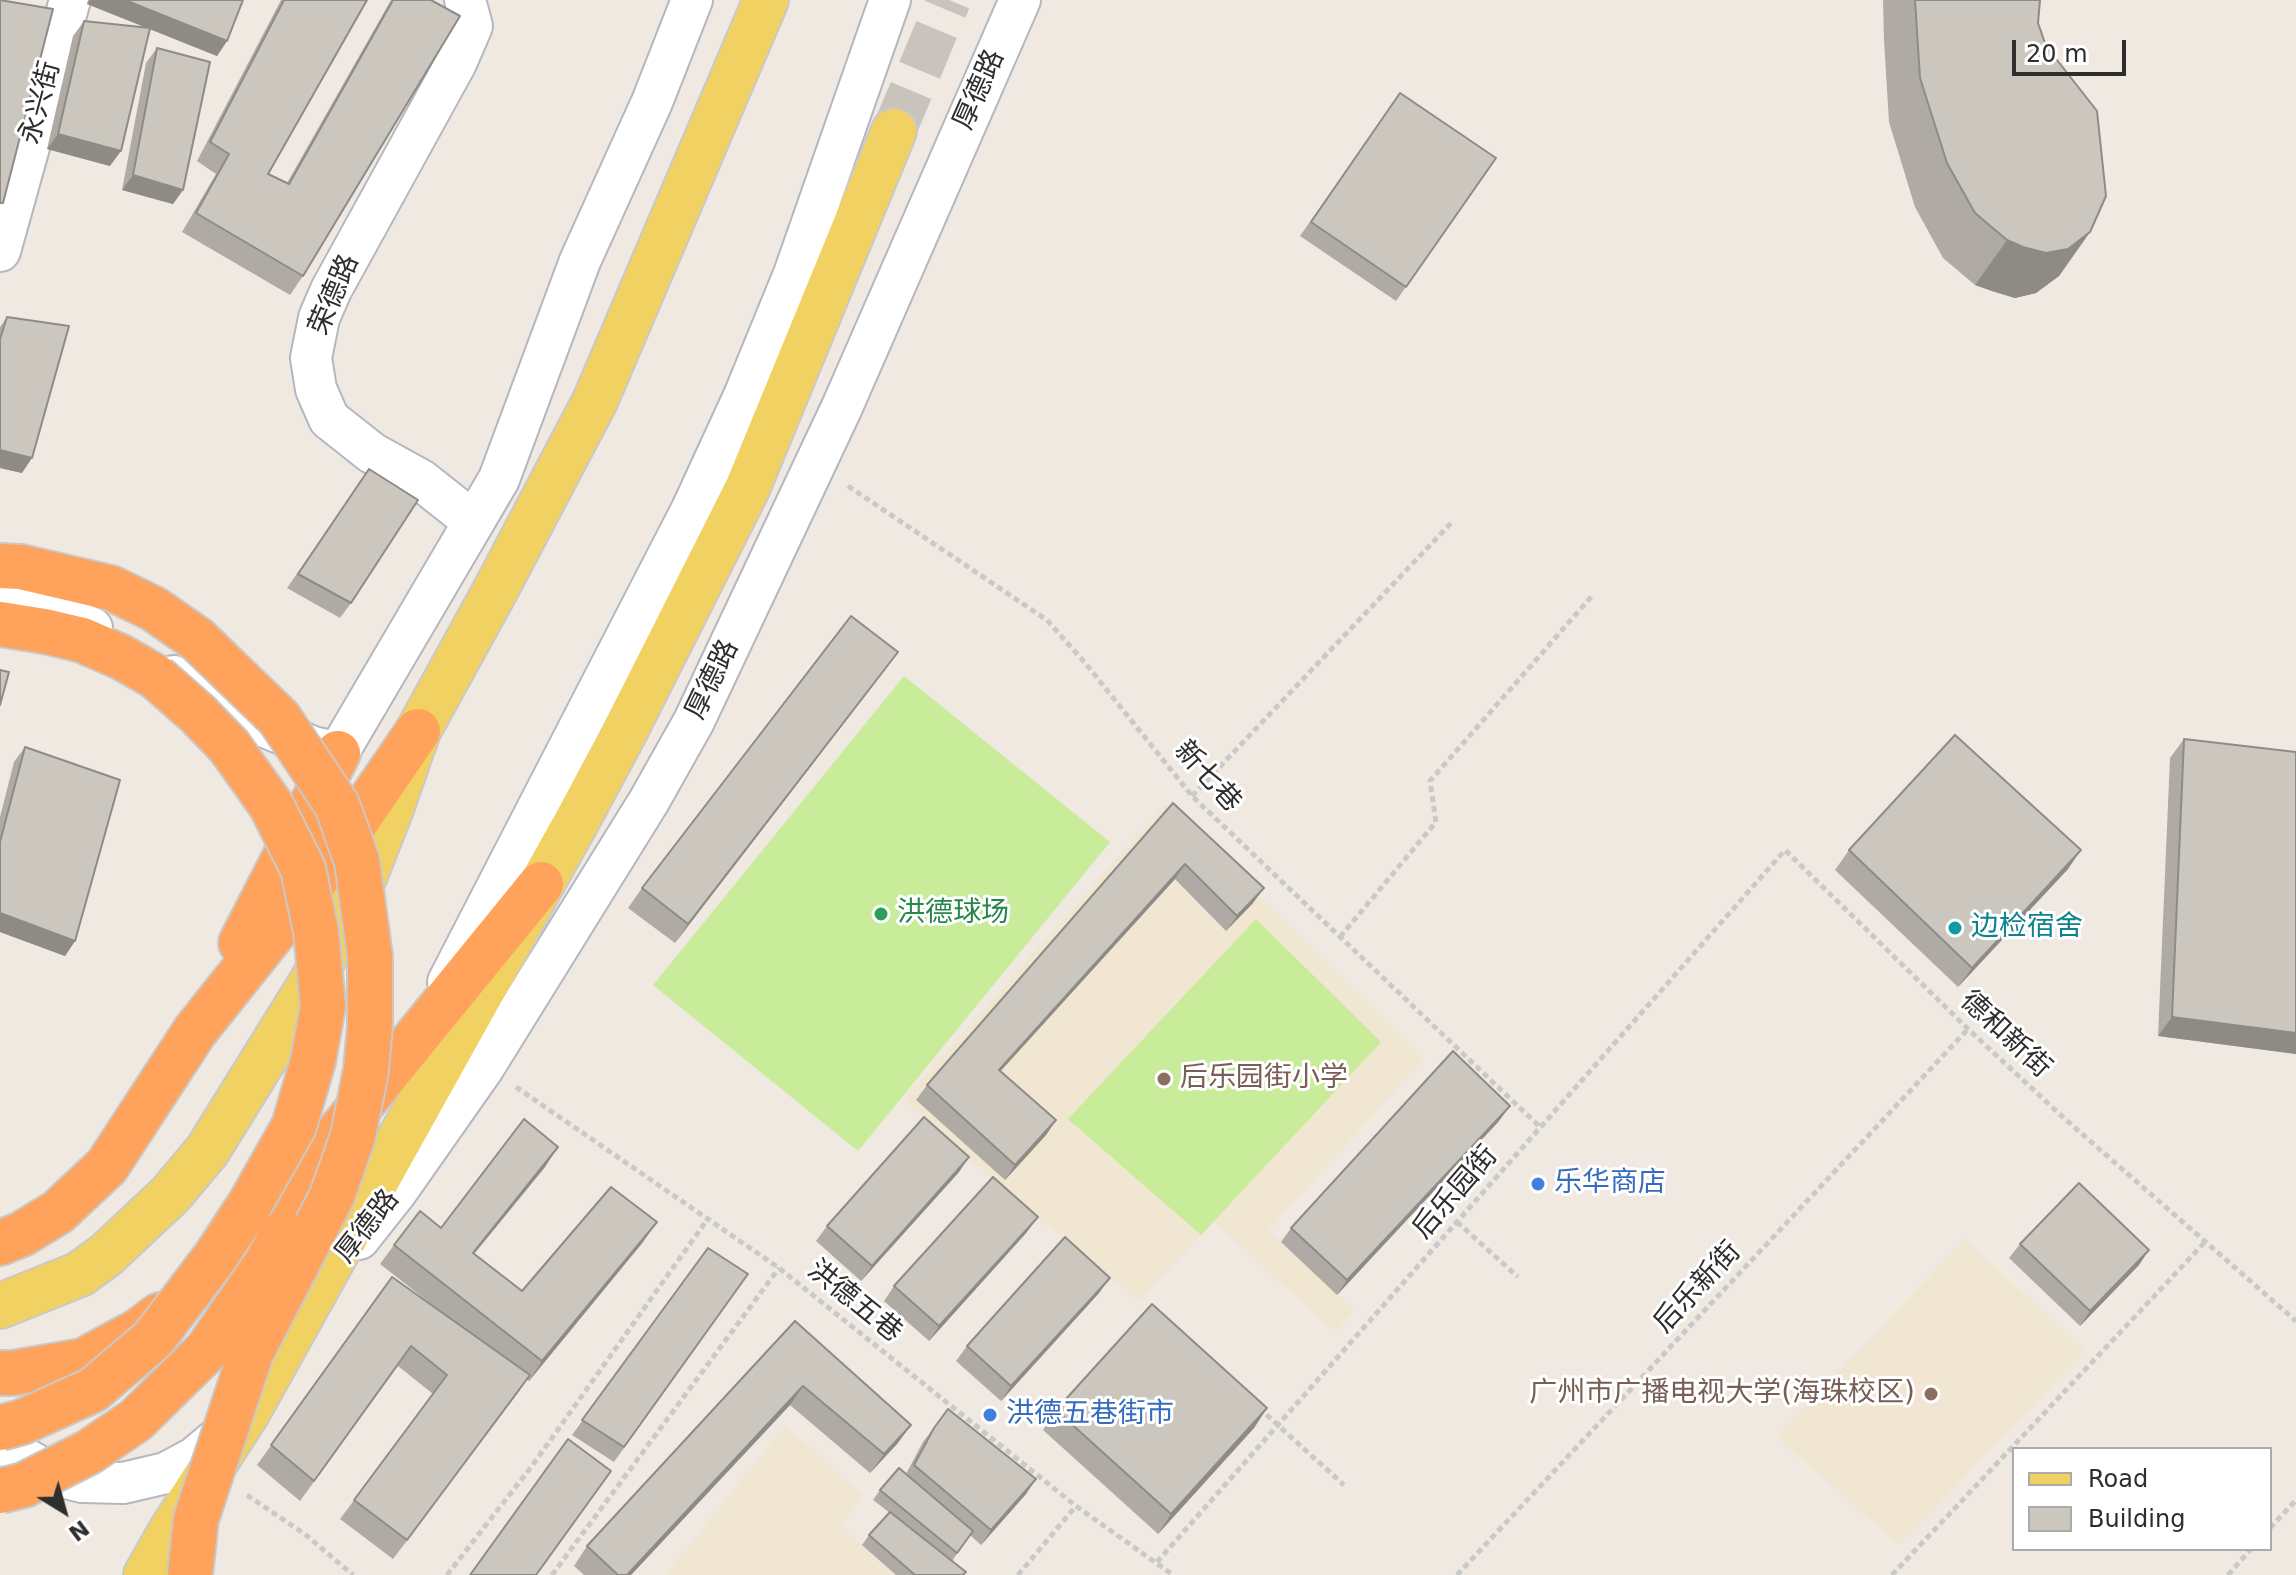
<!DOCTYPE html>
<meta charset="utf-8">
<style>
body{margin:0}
#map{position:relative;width:2296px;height:1575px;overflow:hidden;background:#efe9e1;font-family:"DejaVu Sans",sans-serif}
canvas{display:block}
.legend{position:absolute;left:2012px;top:1447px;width:260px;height:104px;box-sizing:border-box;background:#fff;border:2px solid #ababab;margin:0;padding:10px 14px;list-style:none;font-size:24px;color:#2e2e2e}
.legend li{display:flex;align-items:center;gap:16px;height:40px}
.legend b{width:40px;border:2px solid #ababab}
.north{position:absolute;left:24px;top:1471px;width:80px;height:80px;-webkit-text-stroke:6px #fff;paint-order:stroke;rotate:143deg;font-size:22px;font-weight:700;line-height:32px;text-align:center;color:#2e2e2e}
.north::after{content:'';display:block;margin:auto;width:28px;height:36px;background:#2e2e2e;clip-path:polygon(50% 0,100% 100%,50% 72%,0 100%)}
.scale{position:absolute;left:2012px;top:40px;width:114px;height:36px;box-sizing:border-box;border:4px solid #2e2e2e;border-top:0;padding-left:10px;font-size:24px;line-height:28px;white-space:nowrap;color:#2e2e2e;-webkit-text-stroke:6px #fff;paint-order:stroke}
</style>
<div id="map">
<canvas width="2296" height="1575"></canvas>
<ul class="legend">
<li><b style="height:10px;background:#f2d163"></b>Road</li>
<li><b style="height:22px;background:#cbc7bf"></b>Building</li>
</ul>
<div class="north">N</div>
<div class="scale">20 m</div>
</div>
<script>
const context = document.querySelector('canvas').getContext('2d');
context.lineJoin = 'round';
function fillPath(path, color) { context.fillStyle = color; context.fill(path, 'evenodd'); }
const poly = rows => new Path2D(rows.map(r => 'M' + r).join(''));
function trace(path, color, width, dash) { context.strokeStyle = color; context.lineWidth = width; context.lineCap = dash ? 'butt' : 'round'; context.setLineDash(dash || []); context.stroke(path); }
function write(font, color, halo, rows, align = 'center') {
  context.font = font + ' "DejaVu Sans","Noto Sans SC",sans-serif'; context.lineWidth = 6; context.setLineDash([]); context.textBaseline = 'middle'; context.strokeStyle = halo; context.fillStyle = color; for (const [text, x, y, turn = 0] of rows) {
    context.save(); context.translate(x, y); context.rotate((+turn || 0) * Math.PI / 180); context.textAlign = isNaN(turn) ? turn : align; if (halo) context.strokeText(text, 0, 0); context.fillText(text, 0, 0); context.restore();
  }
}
fillPath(poly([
 [1165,804,1424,1059,1268,1230,1354,1311,1335,1332,1214,1222,1139,1301,958,1151,904,1099],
 [1965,1239,2085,1351,1899,1545,1777,1437],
 [785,1426,863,1495,840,1526,896,1575,666,1575]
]), '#f0e6d1');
fillPath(poly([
 [904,676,1110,842,858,1151,653,985],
 [1256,919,1381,1042,1201,1235,1068,1119]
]), '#c9ec9a');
trace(poly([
 [894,131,949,0]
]), '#c8c4bd', 44, [44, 22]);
const minor = poly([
 [465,0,472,26,456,63,331,290,319,318,311,358,316,389,329,419,372,453,421,480,474,522],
 [0,251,70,0],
 [0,600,46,609,92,628],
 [174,676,239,716,313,747,338,753,499,479,580,261,652,102,692,0],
 [448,982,692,509,744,396,794,274,890,0],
 [359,1239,397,1191,484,1067,649,801,694,721,842,407,1020,0],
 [0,1439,16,1453,54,1475,82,1482,123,1483,166,1473,194,1458,232,1426]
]);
const major = poly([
 [0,1306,80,1274,106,1255,170,1195,207,1151,313,980,365,875,392,806,418,731,495,591,595,401,766,0],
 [146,1575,171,1531,247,1413,579,817,624,733,747,489,894,131]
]);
const highway = poly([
 [0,566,21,567,111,588,154,609,197,639],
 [0,624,44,631,82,640,121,657,156,677],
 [241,943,338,753],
 [0,1243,22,1234,58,1212,107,1166,195,1031,321,873,418,731],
 [226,1262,257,1231,344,1126,541,884],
 [0,1373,13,1373,83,1361,137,1332,160,1315]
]);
trace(minor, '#b4b7c1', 44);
trace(major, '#c9c9c9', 48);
trace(highway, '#c9c9c9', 48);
trace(poly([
 [848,486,1047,620,1086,664,1192,796,1540,1127],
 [1192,796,1453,521],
 [1340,937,1436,822,1430,781,1592,596],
 [516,1087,779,1268,1076,1506,1173,1575],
 [1457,1222,1518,1277],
 [1259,1408,1344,1485],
 [247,1495,306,1535,353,1575],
 [2270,1528,2296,1500],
 [1157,1562,1785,850,1968,1029,2065,1119,2296,1321],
 [447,1575,532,1466,707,1220],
 [552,1575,779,1268],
 [1018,1575,1076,1506],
 [1457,1575,1968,1029],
 [1892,1575,2205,1242],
 [2228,1575,2251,1549]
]), '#c9c9c9', 5, [6, 4]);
trace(minor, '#fff', 40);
trace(major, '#f2d163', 44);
trace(highway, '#ffa35c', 44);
const highwayBridge = poly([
 [0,1428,22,1422,93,1390,153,1339,216,1256,250,1204,294,1126,313,1061,323,1006,316,931,303,869,271,805,229,746,198,714,156,677],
 [0,1491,24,1485,89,1452,136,1420,207,1350,266,1264,283,1233],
 [190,1575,196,1519,251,1353,332,1196,353,1136,366,1070,370,1025,370,957,357,861,337,805,279,718,197,639]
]);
trace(highwayBridge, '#c9c9c9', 48, []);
trace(highwayBridge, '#ffa35c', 44);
fillPath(poly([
 [88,0,243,0,227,41,217,56,150,29,110,166,47,149,73,36,84,21,147,28,87,4],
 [281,0,367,0,268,174,287,183,391,0,431,0,303,276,290,295,182,232,216,174,197,161],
 [1883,0,2040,0,2038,23,2090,232,2059,276,2036,293,2015,298,1992,291,1975,285,1943,258,1915,207,1889,122,1884,41],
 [157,48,183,190,173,204,122,190,146,63],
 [1400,93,1496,158,1396,301,1300,236],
 [7,317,22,473,0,468,0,327],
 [369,469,351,603,340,618,287,588],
 [884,671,675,943,628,908,642,888],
 [2184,739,2296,1054,2158,1036,2170,758],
 [25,747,75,941,65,956,0,932,0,817,14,762],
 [1173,803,1253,903,1226,931,1175,879,1000,1071,1056,1120,1046,1135,1005,1180,916,1100,927,1085],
 [1849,850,2068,869,1958,987,1835,870],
 [1499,1121,1337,1295,1281,1242,1291,1228],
 [545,1167,474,1254,522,1291,643,1242,529,1381,527,1380,393,1559,340,1519,433,1394,398,1366,300,1501,257,1465,392,1277,435,1307,380,1264,394,1245,441,1228],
 [959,1172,861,1281,816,1241,827,1226],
 [1027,1232,929,1341,884,1301,894,1286],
 [2020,1244,2139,1265,2080,1326,2009,1258],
 [708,1248,748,1274,614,1462,572,1435],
 [1099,1293,1001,1401,956,1361,967,1346],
 [795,1321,911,1425,897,1444,870,1473,790,1405,631,1575,584,1575,574,1566,587,1546],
 [1267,1408,1254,1428,1158,1534,1043,1430,1056,1410],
 [948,1409,1026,1494,981,1545,970,1535,952,1561,964,1575,896,1575,862,1545,869,1535,890,1513,873,1500,880,1490,906,1474,923,1442]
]), '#afaba4');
fillPath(poly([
 [90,0,125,0,227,41,217,56,87,4],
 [58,134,121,151,110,166,47,149],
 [133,175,183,190,173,204,122,190],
 [2090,232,2059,276,2036,293,2015,298,1992,291,1975,285,2007,240],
 [0,450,32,458,22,473,0,468],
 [898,652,884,671,675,943,688,924],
 [2081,850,2068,869,1958,987,1972,968],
 [1185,864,1175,879,988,1085,999,1070],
 [1264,888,1253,903,1226,931,1237,916],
 [0,913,75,941,65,956,0,932],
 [2172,1017,2296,1033,2296,1054,2158,1036],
 [1510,1106,1499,1121,1337,1295,1347,1280],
 [1056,1120,1046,1135,1005,1180,1015,1165],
 [558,1147,545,1167,459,1272,473,1253],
 [969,1157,959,1172,861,1281,872,1266],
 [1038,1217,1027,1232,929,1341,939,1326],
 [657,1222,643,1242,529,1381,542,1361],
 [2149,1250,2139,1265,2080,1326,2090,1311],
 [1110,1278,1099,1293,1001,1401,1011,1386],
 [530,1375,517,1394,393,1559,407,1540],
 [803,1386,790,1405,631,1575,627,1575],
 [1267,1408,1254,1428,1158,1534,1171,1514],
 [911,1425,897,1444,870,1473,884,1454],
 [1036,1479,1026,1494,981,1545,991,1530]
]), '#8e8b86');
const building = poly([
 [0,0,53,9,3,203,0,203,0,0],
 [125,0,243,0,227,41,125,0],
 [284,0,367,0,268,174,289,184,393,0,431,0,460,16,303,276,196,213,229,154,210,142,284,0],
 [1915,0,2040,0,2038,23,2046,46,2097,111,2106,196,2090,232,2068,249,2046,253,2023,247,2007,240,1975,213,1947,163,1920,78,1915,0],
 [84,21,150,28,121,151,58,134,84,21],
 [157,48,210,62,183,190,133,175,157,48],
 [1400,93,1496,158,1406,287,1311,222,1400,93],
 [7,317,69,326,32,458,0,450,0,339,7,317],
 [369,469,418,500,351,603,298,574,369,469],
 [851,616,898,652,688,924,642,888,851,616],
 [0,670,9,672,0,705,0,670],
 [1955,735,2081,850,1972,968,1849,850,1955,735],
 [2184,739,2296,752,2296,1033,2172,1017,2184,739],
 [25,747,120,780,75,941,0,913,0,842,25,747],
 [1173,803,1264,888,1237,916,1185,864,999,1070,1056,1120,1015,1165,927,1085,1173,803],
 [1453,1051,1510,1106,1347,1280,1291,1228,1453,1051],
 [924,1117,969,1157,872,1266,827,1226,924,1117],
 [524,1119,558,1147,473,1253,522,1291,611,1187,657,1222,542,1361,394,1245,420,1211,441,1228,524,1119],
 [993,1177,1038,1217,939,1326,894,1286,993,1177],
 [2079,1183,2149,1250,2090,1311,2020,1244,2079,1183],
 [1065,1237,1110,1278,1011,1386,967,1346,1065,1237],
 [708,1248,748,1274,624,1447,582,1420,708,1248],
 [392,1277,530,1375,407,1540,354,1500,447,1375,411,1346,314,1481,271,1445,392,1277],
 [1152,1304,1267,1408,1171,1514,1056,1410,1152,1304],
 [795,1321,911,1425,884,1454,803,1386,627,1575,618,1575,587,1546,795,1321],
 [948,1409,1036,1479,991,1530,914,1465,934,1428,948,1409],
 [568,1439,611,1471,536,1575,470,1575,568,1439],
 [899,1468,973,1531,957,1553,880,1490,899,1468],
 [890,1512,966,1572,963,1575,915,1575,869,1535,890,1512]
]);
fillPath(building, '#cbc7bf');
trace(building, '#8e8b86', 2);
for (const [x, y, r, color] of [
 [881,914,8,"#2e9e5b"],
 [1955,928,8,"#0f9aa8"],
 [1164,1079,8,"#8d6e63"],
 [1538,1184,8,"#3f7fe0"],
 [1931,1394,8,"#8d6e63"],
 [990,1415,8,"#3f7fe0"]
]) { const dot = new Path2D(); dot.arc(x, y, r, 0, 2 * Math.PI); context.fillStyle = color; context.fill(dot); trace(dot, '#fff', 3); }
write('28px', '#2e2e2e', '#fff', [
 ["厚德路",980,90,-66],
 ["永兴街",41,103,-75],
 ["荣德路",335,295,-67],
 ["厚德路",713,680,-64],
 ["新七巷",1207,777,48],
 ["德和新街",2005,1035,43],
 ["后乐园街",1456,1193,-49],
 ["厚德路",368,1227,-52],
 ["后乐新街",1698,1288,-47],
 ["洪德五巷",854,1302,39]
]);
write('28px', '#27864d', '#fff', [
 ["洪德球场",897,914]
], 'left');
write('28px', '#0d838f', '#fff', [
 ["边检宿舍",1971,928]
], 'left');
write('28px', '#785e54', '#fff', [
 ["后乐园街小学",1180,1079],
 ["广州市广播电视大学(海珠校区)",1915,1394,"right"]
], 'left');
write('28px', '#366cbe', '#fff', [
 ["乐华商店",1554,1184],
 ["洪德五巷街市",1006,1415]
], 'left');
</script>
